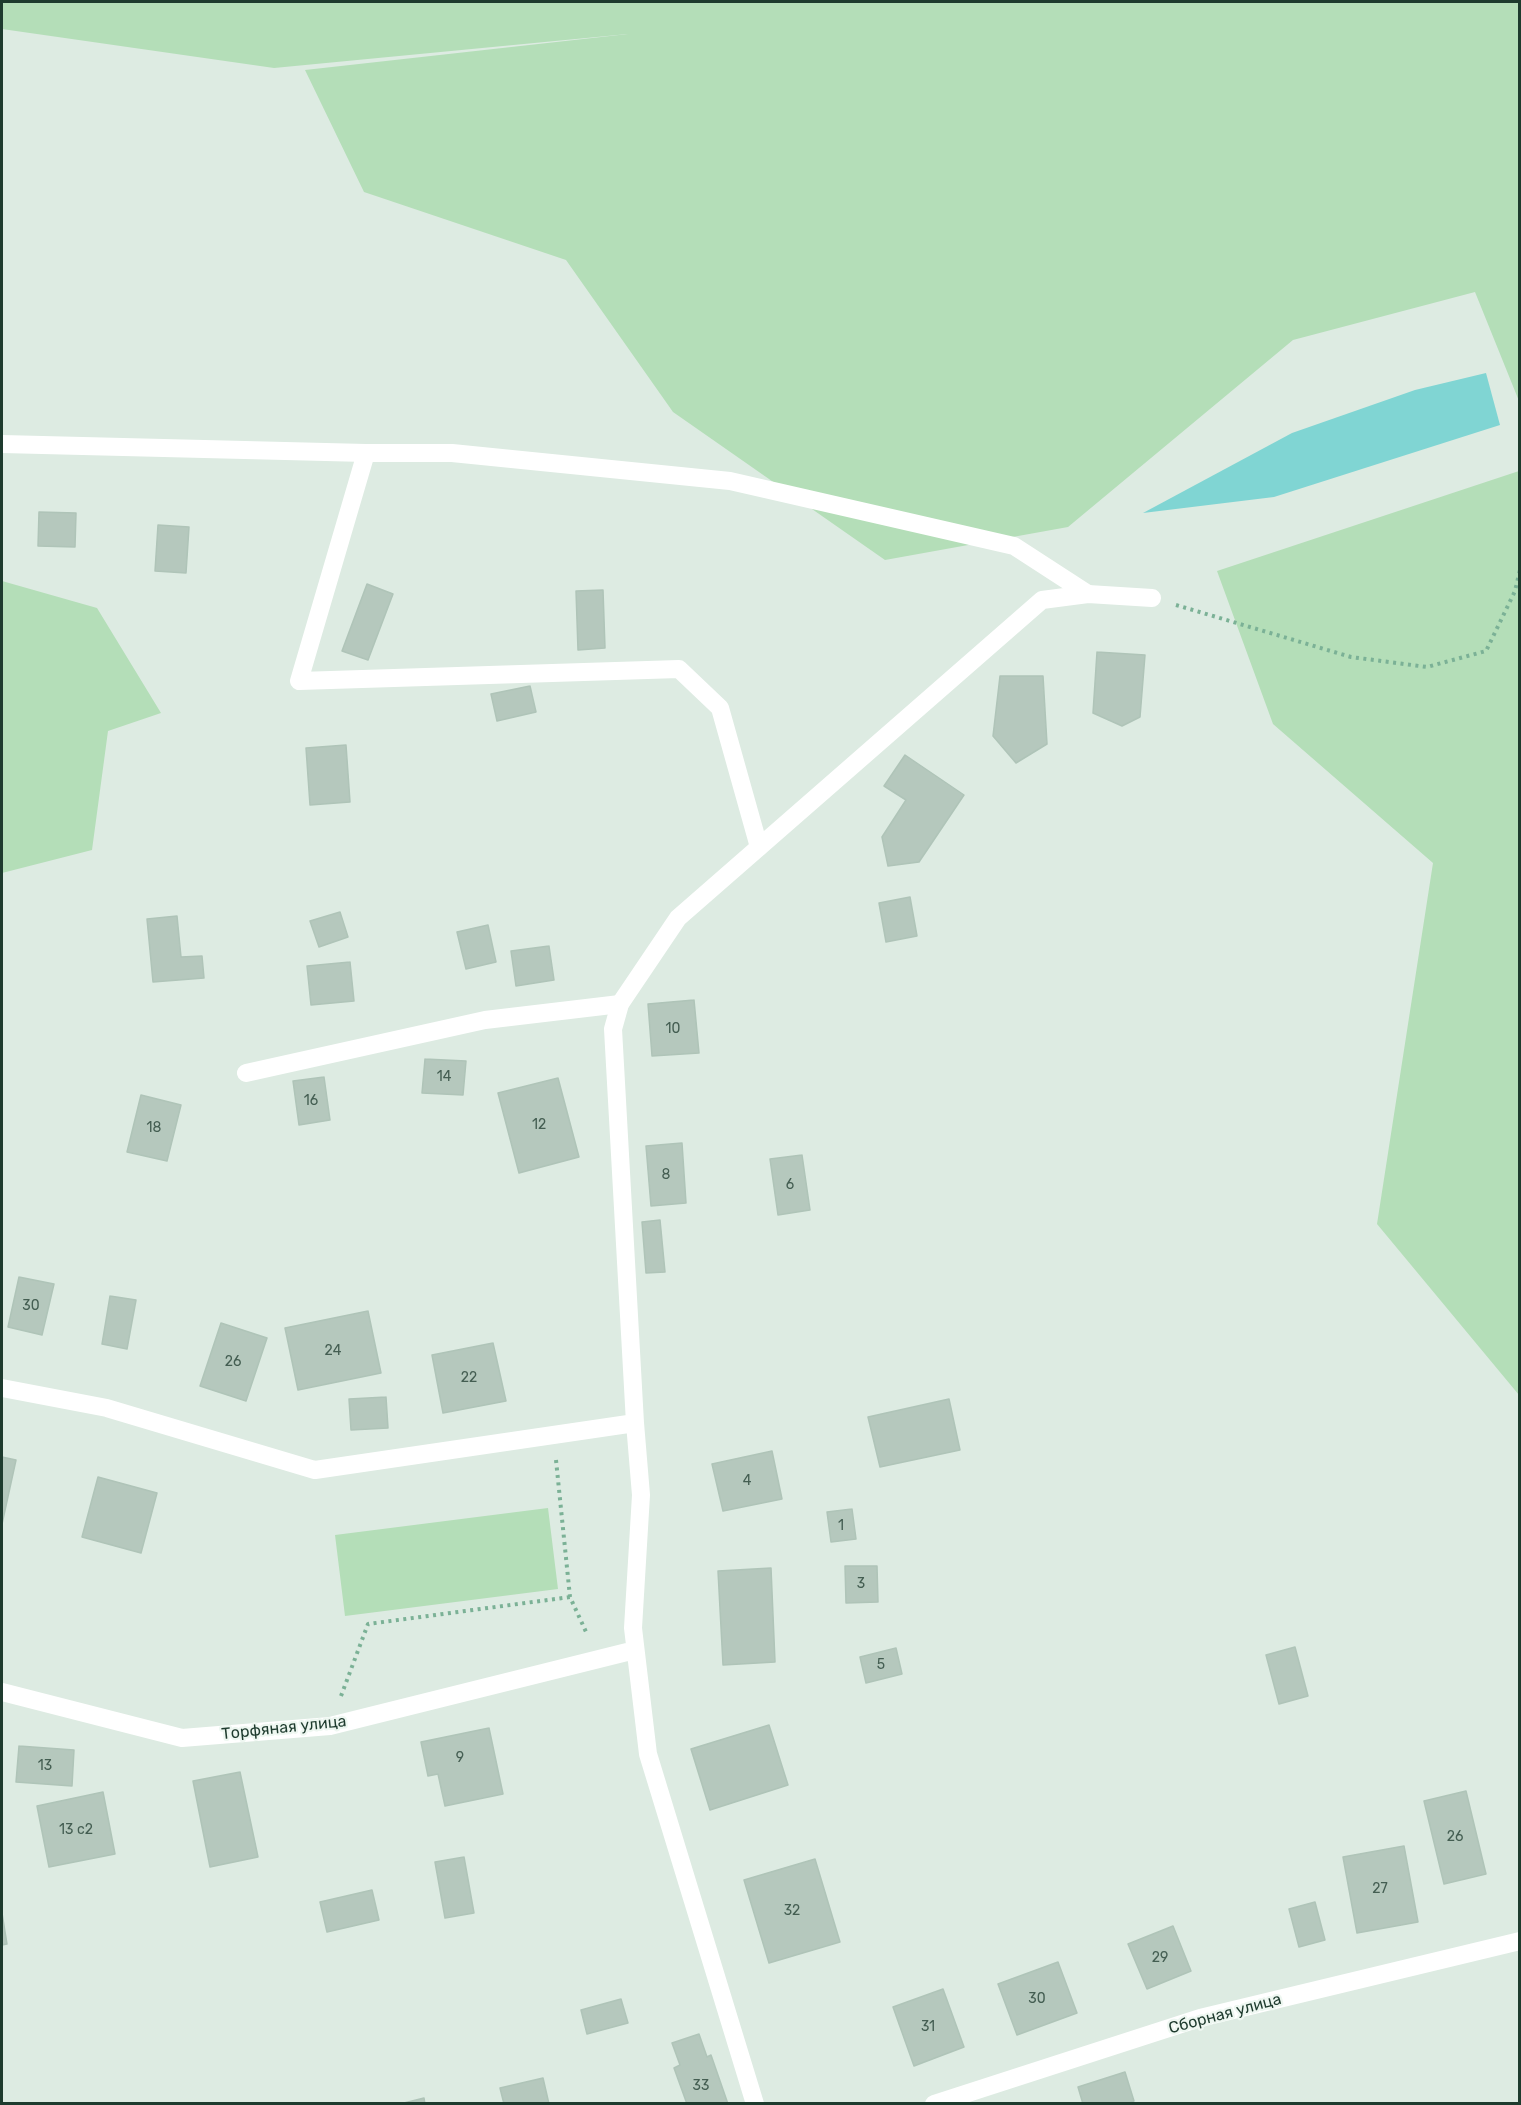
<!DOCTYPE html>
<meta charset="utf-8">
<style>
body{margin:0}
#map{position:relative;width:1521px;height:2105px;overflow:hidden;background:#ddebe2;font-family:Rubik,sans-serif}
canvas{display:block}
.frame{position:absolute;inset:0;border:3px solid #1e3b2e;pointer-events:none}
</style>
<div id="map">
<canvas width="1521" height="2105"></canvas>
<div class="frame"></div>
</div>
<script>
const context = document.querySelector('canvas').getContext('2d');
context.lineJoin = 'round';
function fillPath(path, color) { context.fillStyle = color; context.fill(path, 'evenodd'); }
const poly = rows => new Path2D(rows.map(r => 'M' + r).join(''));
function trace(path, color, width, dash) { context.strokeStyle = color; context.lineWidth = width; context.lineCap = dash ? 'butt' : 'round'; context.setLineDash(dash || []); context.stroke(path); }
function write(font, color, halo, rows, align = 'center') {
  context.font = font + ' Rubik,sans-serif'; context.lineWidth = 4.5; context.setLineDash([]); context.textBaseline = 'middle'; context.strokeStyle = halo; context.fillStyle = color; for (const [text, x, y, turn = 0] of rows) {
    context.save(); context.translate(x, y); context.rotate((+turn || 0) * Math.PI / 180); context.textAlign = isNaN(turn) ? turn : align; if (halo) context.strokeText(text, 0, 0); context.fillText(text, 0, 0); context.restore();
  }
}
fillPath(poly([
 [2,2,1519,2,1519,401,1475,292,1293,340,1068,527,885,560,673,412,566,260,364,192,305,70,628,34,274,68,2,29],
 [1519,471,1520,471,1519,1395,1377,1224,1433,863,1273,724,1217,571],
 [2,581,97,608,161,713,108,731,92,850,2,873],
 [548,1508,558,1589,345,1616,335,1535]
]), '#b4deb8');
fillPath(poly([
 [1486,373,1500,425,1274,497,1143,513,1292,433,1415,390]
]), '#80d5d3');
const building = poly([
 [39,512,76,513,75,547,38,546,39,512],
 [158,525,189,527,186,573,155,571,158,525],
 [367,584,393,594,368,660,342,651,367,584],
 [603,590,605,648,578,650,576,591,603,590],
 [1097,652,1145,655,1140,717,1122,726,1093,713,1097,652],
 [1000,676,1043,676,1047,744,1016,763,993,736,1000,676],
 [530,686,536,712,497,721,491,694,530,686],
 [346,745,350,802,310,805,306,748,346,745],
 [905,755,964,795,919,862,888,866,882,837,906,800,884,786,905,755],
 [910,897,917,936,886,942,879,903,910,897],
 [340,912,348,937,319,947,310,921,340,912],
 [177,916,181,957,202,956,204,978,153,982,147,919,177,916],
 [488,925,496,962,466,969,457,932,488,925],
 [549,946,554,980,516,986,511,951,549,946],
 [350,962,354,1001,311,1005,307,966,350,962],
 [694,1000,699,1053,652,1056,648,1004,694,1000],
 [425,1059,466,1061,463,1095,422,1093,425,1059],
 [324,1077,330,1120,299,1125,293,1081,324,1077],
 [558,1078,579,1157,519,1173,498,1093,558,1078],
 [141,1095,181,1105,167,1161,127,1152,141,1095],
 [682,1143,686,1203,651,1206,646,1146,682,1143],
 [802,1155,810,1210,778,1215,770,1159,802,1155],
 [660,1220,665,1272,646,1273,642,1222,660,1220],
 [19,1277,54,1284,42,1335,8,1327,19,1277],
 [110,1296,136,1300,127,1349,102,1344,110,1296],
 [368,1311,381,1373,298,1390,285,1328,368,1311],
 [221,1323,267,1338,246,1401,200,1386,221,1323],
 [493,1343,506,1401,443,1413,432,1355,493,1343],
 [386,1397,388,1428,351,1430,349,1399,386,1397],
 [949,1399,960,1450,880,1467,868,1417,949,1399],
 [772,1451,782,1499,723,1511,712,1464,772,1451],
 [2,1457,16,1460,2,1524,2,1457],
 [98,1477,157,1493,141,1553,82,1537,98,1477],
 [852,1509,856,1539,831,1542,827,1512,852,1509],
 [845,1566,877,1566,878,1602,846,1603,845,1566],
 [771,1568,775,1662,723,1665,718,1571,771,1568],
 [1295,1647,1308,1696,1279,1704,1266,1655,1295,1647],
 [896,1648,902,1674,866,1683,860,1657,896,1648],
 [769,1725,788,1785,710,1810,691,1749,769,1725],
 [489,1728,503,1794,445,1806,438,1774,428,1776,421,1742,489,1728],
 [19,1746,74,1750,72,1786,16,1782,19,1746],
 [240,1772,258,1857,210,1867,193,1781,240,1772],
 [1466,1791,1486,1874,1444,1884,1424,1801,1466,1791],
 [103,1792,115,1854,49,1867,37,1806,103,1792],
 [1404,1846,1418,1922,1357,1933,1343,1857,1404,1846],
 [464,1857,474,1913,445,1918,435,1862,464,1857],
 [815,1859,840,1942,769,1963,744,1880,815,1859],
 [372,1890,379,1920,327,1932,320,1902,372,1890],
 [1315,1902,1325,1940,1299,1947,1289,1909,1315,1902],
 [2,1913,7,1944,2,1945,2,1913],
 [1173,1926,1191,1971,1147,1989,1128,1944,1173,1926],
 [1058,1962,1077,2013,1017,2035,998,1984,1058,1962],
 [943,1989,964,2047,914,2066,893,2007,943,1989],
 [621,1999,628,2023,587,2034,581,2010,621,1999],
 [699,2034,707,2057,711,2055,728,2104,687,2104,674,2068,680,2065,672,2043,699,2034],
 [1125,2072,1134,2101,1126,2104,1083,2104,1078,2087,1125,2072],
 [543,2078,549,2104,504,2104,500,2088,543,2078],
 [424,2098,425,2104,400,2104,424,2098]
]);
fillPath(building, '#b5c8bd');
trace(building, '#afc4b8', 1.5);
trace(poly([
 [1176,605,1351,657,1427,667,1486,651,1515,591,1520,570],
 [556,1460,570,1597,587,1634],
 [341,1696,368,1624,570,1597]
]), '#7bb196', 4, [3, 4.5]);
trace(poly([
 [2,444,366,453,452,453,730,481,1014,546,1088,594],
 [366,453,299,681,679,669,720,708,759,847],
 [246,1073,485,1020,620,1004]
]), '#fff', 18);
trace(poly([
 [2,1388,107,1408,315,1470,635,1423],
 [2,1692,182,1738,330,1726,635,1650],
 [755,2104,648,1754,633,1628,641,1495,635,1423,613,1029,620,1004,678,918,1042,600,1088,594,1152,598],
 [934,2104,1200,2018,1520,1941]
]), '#fff', 18);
write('14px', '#445e52', null, [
 ["10",673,1029],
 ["14",444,1077],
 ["16",311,1101],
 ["12",539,1125],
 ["18",154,1128],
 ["8",666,1175],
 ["6",790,1185],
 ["30",31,1306],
 ["24",333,1351],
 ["26",233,1362],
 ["22",469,1378],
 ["4",747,1481],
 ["1",841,1526],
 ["3",861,1584],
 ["5",881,1665],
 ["9",460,1758],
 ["13",45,1766],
 ["13 с2",76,1830],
 ["26",1455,1837],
 ["27",1380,1889],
 ["32",792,1911],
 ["29",1160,1958],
 ["30",1037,1999],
 ["31",928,2027],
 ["33",701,2086]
]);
write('16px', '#1e3b2e', '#eef7f1', [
 ["Торфяная улица",284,1728,-6],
 ["Сборная улица",1225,2014,-15]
]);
</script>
